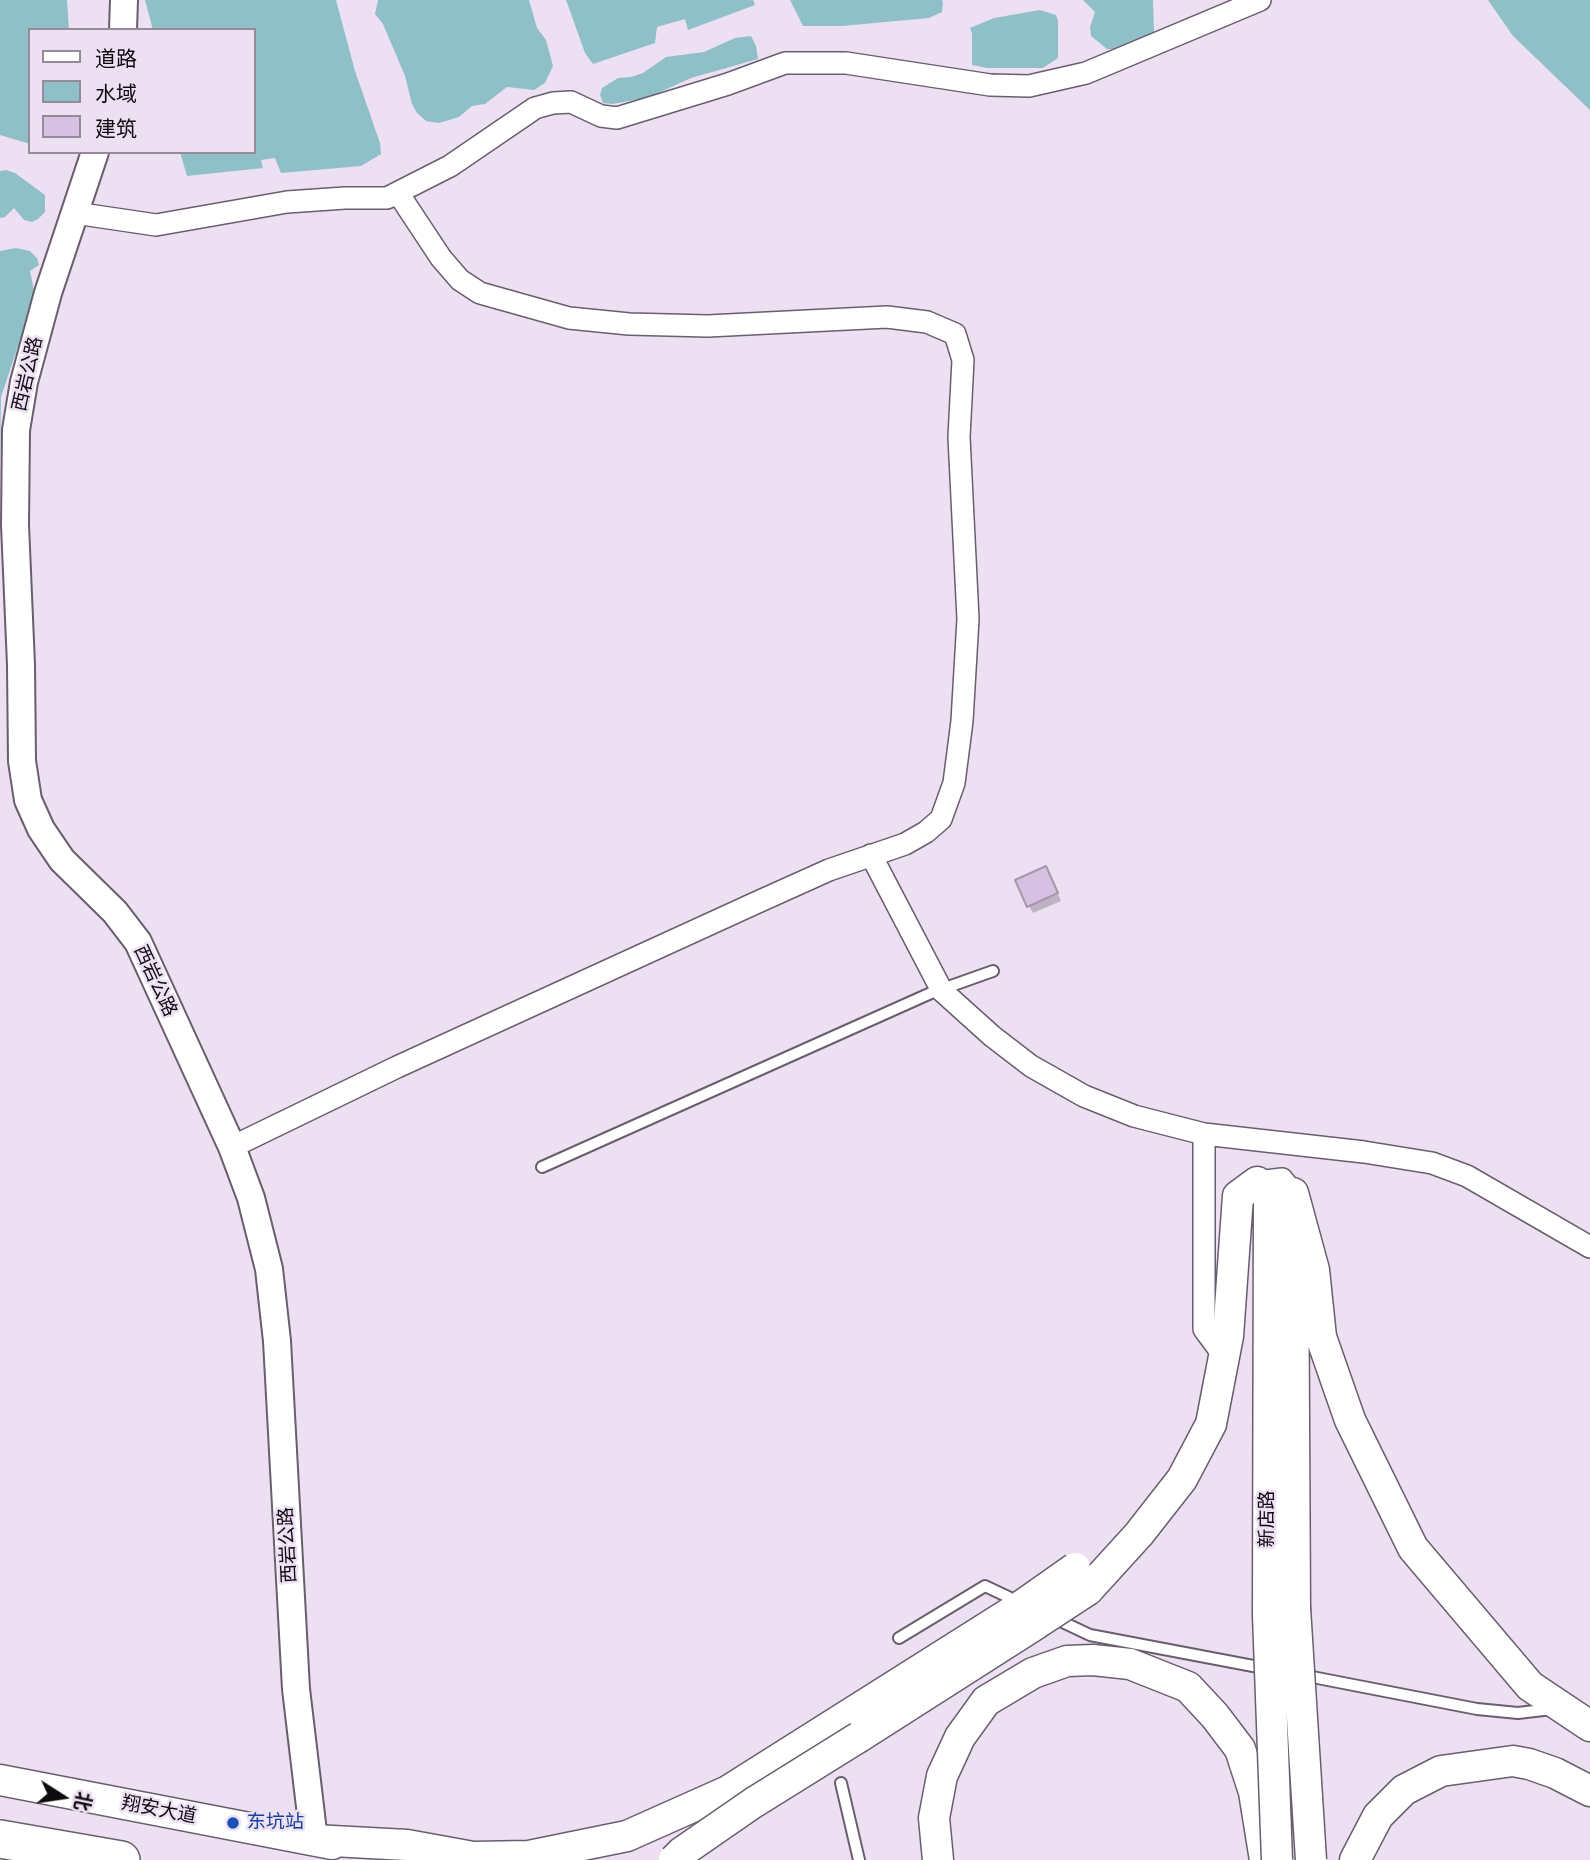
<!DOCTYPE html>
<meta charset="utf-8">
<style>
body{margin:0}
#map{position:relative;width:1590px;height:1860px;overflow:hidden;background:#ede0f3;font-family:"IBM Plex Sans","Noto Sans SC",sans-serif}
canvas{display:block}
.legend{position:absolute;left:28px;top:28px;width:228px;height:126px;box-sizing:border-box;background:#ede0f3;border:2px solid #948a98;margin:0;padding:9px 12px;list-style:none;font-size:21px;color:#0e0a10}
.legend li{display:flex;align-items:center;gap:14px;height:35px}
.legend b{width:35px;border:2px solid #948a98}
.north{position:absolute;left:28px;top:1762px;width:70px;height:70px;-webkit-text-stroke:5px #ede0f3;paint-order:stroke;rotate:102deg;font-size:19px;font-weight:700;line-height:28px;text-align:center;color:#0e0a10}
.north::after{content:'';display:block;margin:auto;width:24px;height:32px;background:#0e0a10;clip-path:polygon(50% 0,100% 100%,50% 72%,0 100%)}
</style>
<div id="map">
<canvas width="1590" height="1860"></canvas>
<ul class="legend">
<li><b style="height:9px;background:#fff"></b>道路</li>
<li><b style="height:19px;background:#8fc0c8"></b>水域</li>
<li><b style="height:19px;background:#d7c1e3"></b>建筑</li>
</ul>
<div class="north">北</div>
</div>
<script>
const context = document.querySelector('canvas').getContext('2d');
context.lineJoin = 'round';
function fillPath(path, color) { context.fillStyle = color; context.fill(path, 'evenodd'); }
const poly = rows => new Path2D(rows.map(r => 'M' + r).join(''));
function trace(path, color, width, dash) { context.strokeStyle = color; context.lineWidth = width; context.lineCap = dash ? 'butt' : 'round'; context.setLineDash(dash || []); context.stroke(path); }
function write(font, color, halo, rows, align = 'center') {
  context.font = font + ' "IBM Plex Sans","Noto Sans SC",sans-serif'; context.lineWidth = 5; context.setLineDash([]); context.textBaseline = 'middle'; context.strokeStyle = halo; context.fillStyle = color; for (const [text, x, y, turn = 0] of rows) {
    context.save(); context.translate(x, y); context.rotate((+turn || 0) * Math.PI / 180); context.textAlign = isNaN(turn) ? turn : align; if (halo) context.strokeText(text, 0, 0); context.fillText(text, 0, 0); context.restore();
  }
}
fillPath(poly([
 [0,0,67,0,69,30,30,30,30,144,0,135],
 [145,0,336,0,355,71,380,143,381,154,361,166,281,173,275,158,261,160,263,168,187,176,180,152,254,152,254,30,153,30],
 [378,0,529,0,537,28,546,40,553,66,545,83,534,90,507,87,485,104,472,106,459,117,439,123,426,121,417,113,412,104,405,76,383,24,375,14],
 [566,0,753,0,755,5,688,30,685,19,657,27,655,43,593,64,585,53],
 [790,0,942,0,943,2,942,12,929,18,842,26,803,26],
 [1083,0,1153,0,1154,33,1116,50,1107,49,1091,36,1090,27,1095,12],
 [1488,0,1590,0,1590,110,1513,36],
 [1040,10,1056,15,1058,21,1058,58,1043,68,987,68,972,65,972,33,970,28,994,18],
 [751,36,756,46,758,59,691,78,647,98,612,104,603,103,600,95,602,88,618,78,631,77,643,73,666,57,704,52,735,38],
 [6,170,15,173,45,195,45,212,38,219,32,222,24,220,14,208,5,217,0,218,0,171],
 [16,248,30,251,37,258,39,265,30,271,35,295,1,397,0,464,0,251]
]), '#8fc0c8');
fillPath(poly([
 [1050,875,1061,901,1033,913,1029,906]
]), '#0003');
const building = poly([
 [1046,866,1058,893,1027,907,1015,880,1046,866]
]);
fillPath(building, '#d7c1e3');
trace(building, '#a498aa', 2);
const service = poly([
 [542,1167,931,993,993,971],
 [1054,1618,1090,1635,1269,1669],
 [899,1638,985,1586,1021,1603],
 [1302,1675,1477,1709,1518,1713,1552,1709],
 [841,1783,859,1860]
]);
const minor = poly([
 [75,213,156,225,287,202,345,198,387,198,450,166,535,108,553,103,571,102,601,116,617,118,728,84,785,63,846,63,990,85,1029,86,1086,73,1260,0],
 [871,855,942,991,992,1036,1031,1066,1084,1096,1134,1116,1204,1134,1364,1152,1432,1163,1467,1176,1590,1247],
 [1204,1134,1204,1329,1224,1356],
 [232,1147,397,1067,760,901,829,870,905,844,926,832,941,819,954,783,962,721,968,619,959,437,963,360,955,334,927,322,887,317,708,326,629,324,569,318,480,293,460,280,441,258,398,193],
 [1257,1182,1282,1179,1293,1193]
]);
const tertiary = poly([
 [123,30,124,0],
 [95,152,48,293,24,382,16,430,15,525,21,665,22,761,28,800,41,829,62,860,115,912,138,942,232,1147,251,1198,269,1269,277,1341,296,1689,314,1840]
]);
const secondary = poly([
 [1293,1193,1314,1270,1321,1337,1350,1420,1413,1548,1530,1686,1590,1726],
 [1293,1229,1295,1608],
 [1088,1590,1139,1534,1182,1479,1211,1424,1228,1336,1238,1196,1257,1182,1269,1194,1268,1615],
 [859,1737,1036,1624],
 [0,1780,332,1844],
 [314,1840,407,1845,473,1857,529,1856,627,1836,728,1791,1021,1606],
 [938,1860,934,1818,942,1776,960,1737,986,1701,1033,1673,1067,1661,1093,1660,1130,1664,1188,1687,1215,1716,1240,1749,1254,1792,1265,1860],
 [1355,1860,1378,1816,1404,1790,1441,1771,1513,1761,1529,1764,1555,1773,1590,1791]
]);
const trunk = poly([
 [0,1839,121,1860]
]);
trace(service, '#685e6e', 14);
trace(minor, '#685e6e', 24);
trace(tertiary, '#685e6e', 30);
trace(secondary, '#685e6e', 33);
trace(trunk, '#685e6e', 40);
trace(service, '#fff', 10);
trace(minor, '#fff', 21);
trace(tertiary, '#fff', 26);
trace(secondary, '#fff', 30);
trace(trunk, '#fff', 37);
const secondaryBridge = poly([
 [1021,1606,1075,1568],
 [1295,1608,1311,1860],
 [1268,1615,1277,1860],
 [1036,1624,1088,1590],
 [674,1860,682,1852,753,1803,859,1737]
]);
trace(secondaryBridge, '#685e6e', 33, []);
trace(secondaryBridge, '#fff', 30);
for (const [x, y, r, color] of [
 [233,1823,7,"#1a4fb4"]
]) { const dot = new Path2D(); dot.arc(x, y, r, 0, 2 * Math.PI); context.fillStyle = color; context.fill(dot); trace(dot, '#ede0f3', 2.5); }
write('19px', '#0e0a10', '#ede0f3', [
 ["西岩公路",28,374,-77],
 ["西岩公路",155,981,65],
 ["新店路",1268,1519,-90],
 ["西岩公路",288,1545,-93],
 ["翔安大道",159,1810,11]
]);
write('19px', '#164399', '#ede0f3', [
 ["东坑站",247,1823]
], 'left');
</script>
